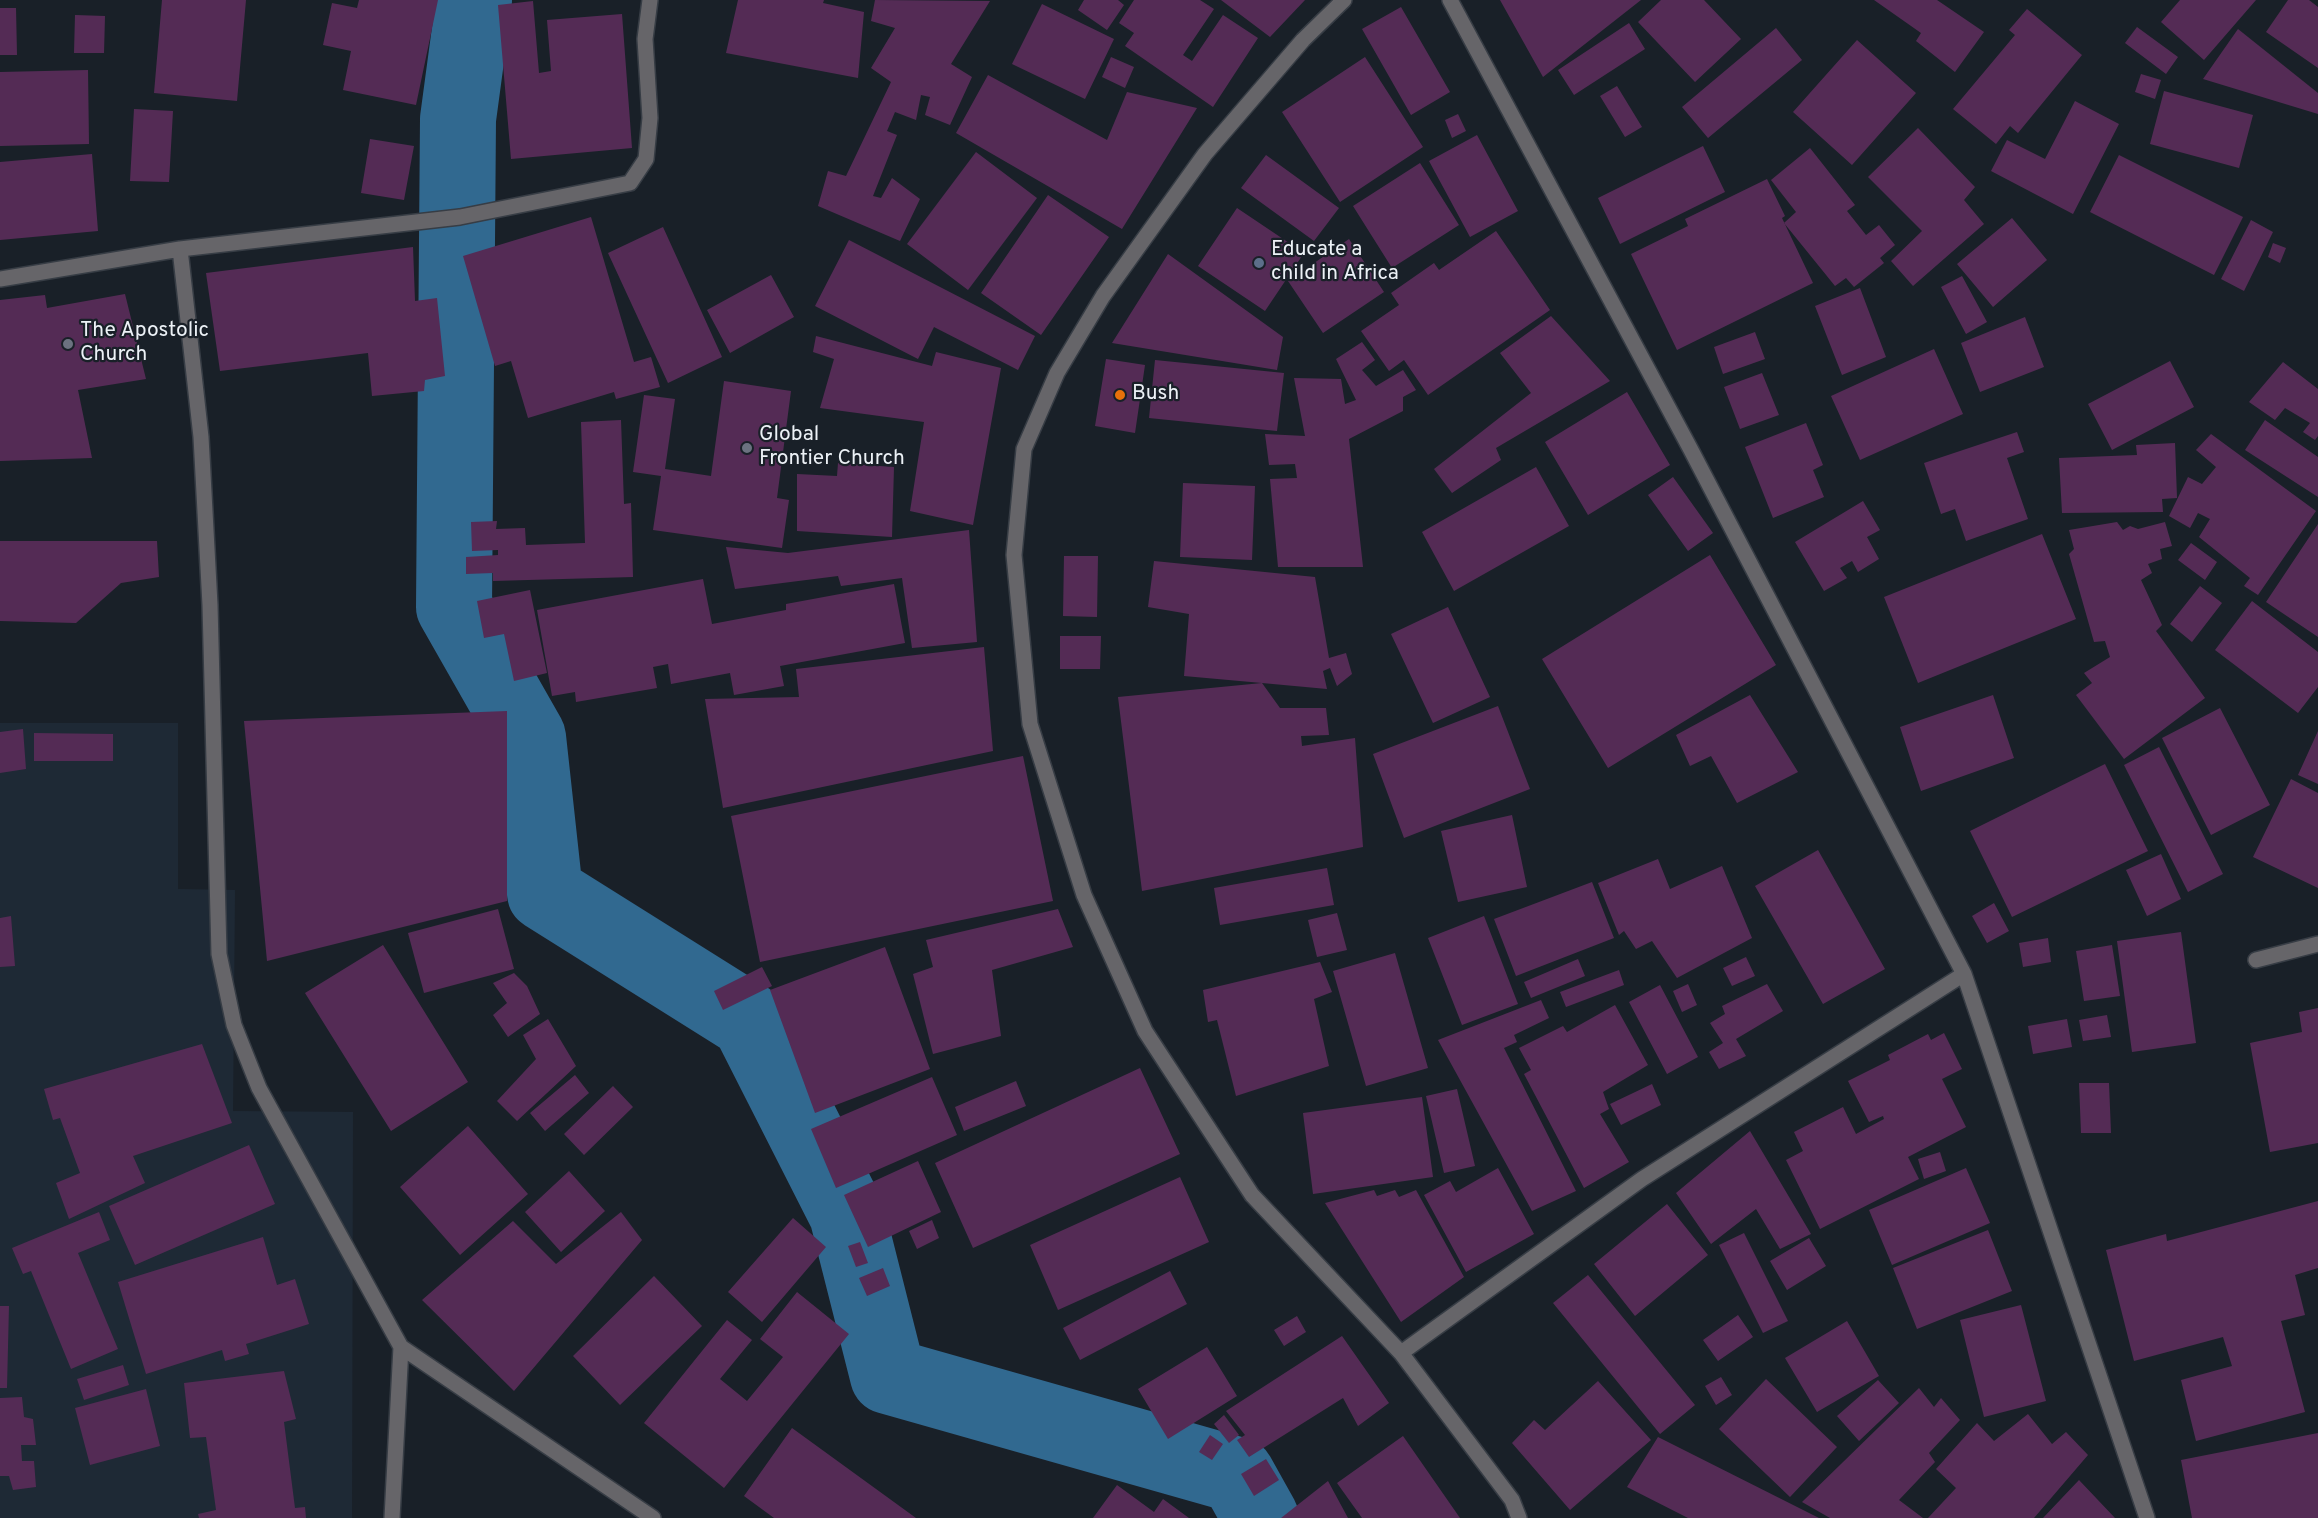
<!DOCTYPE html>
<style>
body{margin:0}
canvas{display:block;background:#192028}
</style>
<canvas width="2318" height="1518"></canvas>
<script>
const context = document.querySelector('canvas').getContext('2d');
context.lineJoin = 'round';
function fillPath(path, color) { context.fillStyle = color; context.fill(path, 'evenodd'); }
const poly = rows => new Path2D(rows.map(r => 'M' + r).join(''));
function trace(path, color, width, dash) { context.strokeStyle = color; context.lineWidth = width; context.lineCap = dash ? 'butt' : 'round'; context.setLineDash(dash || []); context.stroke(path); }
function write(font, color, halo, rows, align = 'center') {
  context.font = font + ' Overpass,sans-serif'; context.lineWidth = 4.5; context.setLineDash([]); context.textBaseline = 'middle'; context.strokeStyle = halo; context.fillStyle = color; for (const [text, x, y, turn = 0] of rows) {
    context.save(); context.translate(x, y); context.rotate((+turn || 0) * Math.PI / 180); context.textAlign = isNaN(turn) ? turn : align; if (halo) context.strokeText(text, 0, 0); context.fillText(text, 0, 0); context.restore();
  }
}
fillPath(poly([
 [0,723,178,723,178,889,235,890,233,1111,353,1112,352,1518,0,1518]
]), '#1e2935');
trace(poly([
 [474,0,458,119,454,607,528,737,545,893,749,1021,847,1214,888,1376,1237,1475,1261,1518]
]), '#316990', 76);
fillPath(poly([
 [162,0,246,0,237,101,154,93],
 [359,0,438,0,416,105,343,90,351,51,323,45,332,3,357,8],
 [738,0,824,0,823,3,864,12,858,78,726,53],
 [875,0,990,1,951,64,972,77,950,125,925,115,930,97,921,95,916,120,895,112,887,131,897,135,873,196,881,198,892,178,920,199,900,241,818,206,828,171,846,176,891,82,871,68,895,28,871,21],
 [1084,0,1118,0,1124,5,1107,30,1078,10],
 [1134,0,1200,0,1214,9,1183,55,1192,61,1223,15,1258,38,1213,107,1125,46,1134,33,1119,23],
 [1221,0,1305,0,1270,37],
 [1500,0,1641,0,1543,77],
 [1661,0,1704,0,1741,39,1695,82,1638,22],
 [1874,0,1937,0,1984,32,1955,72,1916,41,1921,33],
 [2180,0,2256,0,2204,60,2161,22],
 [2288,0,2309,0,2318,7,2318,68,2266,32],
 [533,1,539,73,551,71,547,20,622,14,632,148,511,159,498,5],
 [1042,4,1114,39,1085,99,1012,64],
 [1401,7,1450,92,1411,115,1362,29],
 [0,8,16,8,17,55,0,55],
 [2027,9,2082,55,2018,133,2010,126,1996,144,1953,109,2015,35,2009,30],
 [75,15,105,16,104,53,74,53],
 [1629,23,1645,49,1574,95,1558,70],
 [2137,27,2178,57,2166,74,2125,43],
 [1776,28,1802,60,1708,138,1682,107],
 [2238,29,2318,93,2318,114,2203,79],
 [1857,40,1916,93,1852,165,1793,112],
 [1111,57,1134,67,1125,88,1102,77],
 [1365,57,1423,147,1340,202,1282,112],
 [88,70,89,144,0,146,0,72],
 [2141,74,2161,80,2155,99,2135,92],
 [988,75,1107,140,1127,92,1197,108,1122,229,956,133],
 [1617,86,1642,127,1625,137,1600,96],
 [2164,91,2253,115,2239,168,2150,144],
 [2075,101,2119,124,2073,214,1991,171,2007,140,2045,159],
 [134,109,173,111,169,182,130,181],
 [1458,114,1466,131,1452,138,1445,120],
 [1918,128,1975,187,1964,200,1984,224,1913,286,1891,261,1922,231,1868,177],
 [1477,135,1518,211,1470,237,1429,161],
 [370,139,414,146,404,200,361,193],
 [1703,146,1725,192,1620,244,1598,198],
 [1810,148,1855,205,1847,211,1866,235,1879,225,1895,245,1880,258,1884,263,1854,287,1846,278,1835,286,1784,223,1796,212,1771,180],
 [976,152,1037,198,968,290,907,244],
 [92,154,98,231,0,240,0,162],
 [1266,155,1339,208,1314,241,1241,188],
 [2119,155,2243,217,2214,275,2090,212],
 [1420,163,1459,225,1392,268,1353,206],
 [1767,179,1785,216,1782,218,1813,283,1677,350,1631,254,1688,226,1685,219],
 [1048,195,1109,237,1041,335,981,293],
 [1237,208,1304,253,1265,311,1198,266],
 [591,217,634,362,651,357,660,387,616,399,614,392,528,418,511,361,495,366,463,256],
 [2012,218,2047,260,1993,307,1957,264],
 [2251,220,2273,232,2244,291,2221,279],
 [663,227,722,357,668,383,608,253],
 [1496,231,1550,310,1428,395,1404,360,1389,371,1361,331,1399,305,1391,293,1434,263,1439,270],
 [1349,239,1384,292,1323,333,1288,281],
 [849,240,1035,336,1018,370,934,327,918,359,815,306],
 [2273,243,2286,248,2280,263,2268,257],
 [413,247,415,301,437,298,445,376,425,380,424,391,372,396,368,353,220,371,206,273],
 [1168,254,1283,337,1277,370,1112,343],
 [771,275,794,317,730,353,707,310],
 [1962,276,1987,322,1966,334,1941,287],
 [1860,288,1886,357,1842,375,1815,306],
 [125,294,146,379,78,390,92,458,0,461,0,300,45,295,47,308],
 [1551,316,1610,381,1496,448,1501,460,1452,493,1434,469,1531,393,1500,353],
 [2025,317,2044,367,1980,392,1961,343],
 [1755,332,1765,359,1723,374,1714,347],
 [816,336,932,366,936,352,1001,368,973,525,910,511,924,422,820,408,834,359,813,352],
 [1362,342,1375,360,1362,370,1376,386,1403,370,1416,390,1403,397,1403,411,1349,439,1363,567,1278,567,1270,479,1297,478,1295,464,1269,465,1265,434,1305,436,1294,378,1341,379,1345,404,1356,400,1336,359],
 [1934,349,1963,414,1860,460,1831,396],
 [1106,359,1145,365,1135,433,1095,426],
 [1155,360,1284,373,1277,431,1149,418],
 [2170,361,2194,407,2112,450,2088,404],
 [2283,362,2318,389,2318,436,2315,440,2303,432,2310,423,2285,408,2275,420,2249,402],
 [1762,373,1779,415,1740,429,1724,387],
 [724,381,791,391,777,498,789,500,782,548,653,530,661,476,633,472,644,395,675,399,665,469,711,476],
 [1627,392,1670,465,1588,515,1545,442],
 [621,420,624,504,631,503,633,577,493,581,493,573,466,574,466,557,498,555,498,550,472,551,471,522,497,521,496,529,525,528,526,545,585,543,581,422],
 [2265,420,2318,457,2318,497,2245,450],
 [1806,423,1823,465,1813,470,1824,497,1773,518,1745,447],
 [2017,432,2024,452,2007,458,2028,519,1966,541,1955,509,1941,514,1924,463],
 [2211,434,2316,511,2258,595,2244,586,2250,578,2199,537,2210,519,2198,513,2190,528,2169,516,2188,477,2202,484,2216,467,2196,450],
 [2175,443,2177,498,2162,499,2163,512,2062,513,2059,458,2137,455,2136,445],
 [838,463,894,467,892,537,797,531,797,474,837,476],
 [1536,467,1569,526,1454,591,1422,532],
 [1673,477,1713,533,1688,551,1648,495],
 [1183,483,1255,486,1252,560,1180,557],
 [1863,501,1880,530,1867,537,1879,559,1858,572,1852,561,1840,568,1847,578,1824,591,1795,542],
 [2117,522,2123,530,2130,526,2138,529,2165,522,2172,546,2160,549,2162,559,2148,564,2152,573,2141,580,2162,625,2156,631,2205,698,2124,759,2076,695,2092,683,2084,673,2110,657,2105,641,2094,642,2069,554,2074,549,2069,530],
 [2318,524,2318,637,2266,602],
 [969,530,977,642,912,648,902,578,841,586,838,576,735,589,726,547,788,553],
 [2042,534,2076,619,1918,683,1884,597],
 [0,541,157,541,159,577,121,583,76,623,0,621],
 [2191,543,2217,562,2205,580,2178,560],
 [1710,555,1776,665,1608,768,1542,659],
 [1064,556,1098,556,1097,617,1063,616],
 [1154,561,1315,577,1329,658,1346,653,1352,674,1337,686,1330,668,1323,671,1327,689,1262,683,1280,708,1326,708,1329,735,1301,736,1302,746,1355,738,1363,847,1142,891,1118,697,1262,683,1184,676,1189,614,1148,607],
 [703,579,712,624,786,610,786,604,894,584,905,643,780,666,784,686,734,695,730,673,671,684,668,664,653,667,657,688,576,702,575,692,552,696,537,610],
 [2200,586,2222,603,2192,642,2170,624],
 [530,590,547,673,514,681,504,634,484,638,477,601],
 [2252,601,2318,652,2318,687,2298,713,2215,650],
 [1448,607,1490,697,1433,723,1391,634],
 [1060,636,1101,636,1100,669,1060,669],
 [984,647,993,751,723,808,705,699,799,697,796,669],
 [1750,695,1798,772,1737,803,1711,756,1690,766,1676,735],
 [1993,695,2014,758,1921,791,1900,727],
 [1498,706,1530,789,1404,838,1373,754],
 [2220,708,2270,805,2211,835,2162,738],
 [507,711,507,901,267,961,244,721],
 [23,729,26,769,0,773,0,732],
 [2318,731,2318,784,2298,775],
 [34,733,113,734,113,761,34,761],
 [2159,747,2223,874,2188,892,2124,765],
 [1023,756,1053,901,760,962,731,816],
 [2105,764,2148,851,2012,917,1970,831],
 [2291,779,2318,793,2318,888,2253,857],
 [1512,815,1527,887,1458,902,1441,831],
 [1818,850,1885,969,1823,1004,1755,886],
 [2161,854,2181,899,2147,916,2126,870],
 [1658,859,1670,889,1722,866,1752,938,1677,978,1652,941,1636,949,1624,931,1619,935,1598,883],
 [1327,868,1334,905,1220,925,1214,888],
 [1592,882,1614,938,1516,976,1494,919],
 [1994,903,2009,931,1987,943,1972,916],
 [498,909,514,969,424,993,408,933],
 [1058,909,1073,947,992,970,1001,1036,933,1054,913,974,933,967,926,940],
 [1337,913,1347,950,1317,957,1308,920],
 [11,916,15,966,0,967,0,918],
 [1484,916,1518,1004,1462,1025,1428,938],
 [2181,932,2196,1043,2132,1052,2117,941],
 [2048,938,2051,962,2023,967,2019,943],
 [383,945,468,1082,391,1131,305,993],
 [2112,945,2120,996,2084,1001,2076,951],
 [885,947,930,1069,815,1113,770,990],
 [1395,953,1428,1068,1366,1086,1333,971],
 [1746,957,1755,976,1732,986,1723,968],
 [1578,959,1585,976,1531,998,1524,982],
 [1320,962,1332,992,1314,999,1329,1066,1236,1096,1217,1020,1208,1022,1203,990],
 [762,967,772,986,723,1010,714,991],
 [1619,970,1624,985,1566,1007,1560,992],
 [514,973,527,986,540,1014,508,1037,493,1015,507,1003,493,983],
 [1688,984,1697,1005,1682,1012,1673,991],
 [1767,984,1783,1011,1736,1039,1746,1056,1719,1069,1709,1052,1723,1043,1710,1023,1725,1014,1722,1006],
 [1660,985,1698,1057,1667,1074,1629,1002],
 [1541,1000,1549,1018,1514,1035,1517,1042,1504,1048,1576,1191,1532,1211,1438,1040],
 [1615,1005,1648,1065,1603,1092,1609,1109,1600,1114,1629,1162,1584,1188,1524,1074,1531,1070,1519,1048,1563,1026,1567,1032],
 [2318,1008,2318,1143,2270,1152,2250,1043,2302,1032,2299,1012],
 [2107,1015,2111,1037,2083,1041,2079,1020],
 [548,1019,576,1066,517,1121,497,1101,536,1059,523,1035],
 [2067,1019,2072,1047,2033,1054,2028,1026],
 [1944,1033,1962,1069,1942,1079,1966,1127,1908,1157,1919,1179,1820,1229,1786,1160,1803,1151,1794,1132,1843,1107,1856,1134,1884,1119,1883,1116,1869,1122,1848,1081,1890,1060,1888,1055,1928,1034,1931,1040],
 [202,1044,232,1123,133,1156,145,1183,69,1219,56,1183,80,1173,60,1118,53,1120,44,1089],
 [1140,1068,1180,1154,973,1248,935,1163],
 [575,1075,589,1093,545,1131,530,1113],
 [932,1077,957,1135,836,1188,811,1129],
 [1016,1081,1026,1106,964,1131,955,1107],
 [2079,1083,2109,1083,2111,1133,2081,1133],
 [1652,1084,1661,1105,1621,1125,1610,1104],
 [613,1086,633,1107,584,1155,564,1134],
 [1457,1089,1475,1166,1444,1173,1426,1096],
 [1422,1097,1433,1177,1313,1194,1303,1113],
 [468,1126,528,1194,460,1255,400,1187],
 [1750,1131,1811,1234,1780,1249,1756,1209,1711,1244,1676,1193],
 [249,1145,275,1204,135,1265,109,1206],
 [1940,1152,1946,1171,1924,1179,1918,1159],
 [918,1161,941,1212,868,1247,844,1195],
 [1498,1168,1534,1234,1466,1272,1424,1195,1450,1181,1456,1192],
 [1966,1168,1990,1223,1892,1265,1869,1210],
 [569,1171,605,1211,561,1252,525,1212],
 [1180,1177,1209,1242,1058,1310,1030,1245],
 [1374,1190,1377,1196,1395,1190,1399,1197,1416,1190,1464,1277,1401,1322,1325,1203],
 [2318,1201,2318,1268,2295,1275,2305,1315,2281,1321,2305,1412,2196,1441,2181,1380,2232,1366,2223,1337,2134,1361,2106,1250,2166,1234,2167,1241],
 [1667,1204,1708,1255,1635,1316,1594,1264],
 [99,1212,110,1240,78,1253,118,1349,71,1369,31,1271,23,1274,12,1248],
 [621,1212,642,1240,514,1391,422,1300,513,1221,556,1264],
 [793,1218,826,1247,762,1322,728,1292],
 [932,1220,939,1238,917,1249,909,1231],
 [1988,1230,2012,1291,1917,1329,1893,1268],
 [1744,1233,1788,1321,1763,1333,1719,1245],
 [263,1237,277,1285,295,1279,309,1324,246,1344,249,1354,225,1361,222,1350,146,1374,118,1282],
 [1809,1238,1826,1266,1787,1290,1770,1261],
 [860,1242,868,1263,856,1267,848,1246],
 [883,1268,890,1286,867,1296,859,1278],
 [1170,1271,1187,1304,1080,1360,1063,1328],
 [1588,1275,1695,1405,1660,1434,1553,1303],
 [654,1276,702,1326,620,1405,573,1356],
 [797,1292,849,1334,724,1488,644,1423,727,1320,752,1340,720,1379,747,1401,783,1357,760,1339],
 [2021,1305,2046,1401,1984,1417,1960,1320],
 [0,1306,9,1306,7,1388,0,1388],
 [1738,1315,1753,1337,1718,1361,1703,1340],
 [1297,1316,1306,1332,1284,1346,1274,1330],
 [1847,1321,1879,1376,1817,1412,1785,1358],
 [1342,1336,1389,1403,1358,1426,1343,1398,1249,1457,1237,1440,1245,1435,1226,1411],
 [1207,1347,1237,1396,1168,1439,1138,1389],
 [123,1365,129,1385,84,1400,77,1379],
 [284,1371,296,1419,284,1422,295,1508,305,1507,306,1518,199,1518,198,1514,216,1510,206,1437,190,1438,184,1383],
 [1721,1377,1732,1395,1716,1405,1705,1386],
 [1766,1379,1837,1447,1790,1497,1719,1429],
 [1878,1380,1899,1403,1859,1441,1837,1416],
 [1598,1381,1651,1440,1570,1510,1512,1443,1534,1420,1545,1430],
 [1919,1388,1934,1407,1941,1398,1960,1420,1929,1453,1935,1462,1899,1500,1923,1518,1830,1518,1802,1502],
 [146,1389,160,1446,90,1465,75,1408],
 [22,1397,24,1417,33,1419,36,1445,21,1445,22,1461,34,1461,36,1487,13,1490,9,1476,0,1476,0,1398],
 [2028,1414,2052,1444,2066,1432,2088,1455,2034,1518,1928,1518,1956,1488,1936,1469,1977,1423,1994,1441],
 [1224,1415,1239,1435,1229,1443,1214,1424],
 [792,1428,916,1518,774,1518,744,1496],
 [2318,1433,2318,1518,2192,1518,2181,1460],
 [1210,1435,1223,1444,1212,1460,1199,1452],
 [1403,1436,1460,1518,1362,1518,1337,1483],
 [1658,1437,1819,1518,1688,1518,1627,1487],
 [1266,1459,1279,1480,1254,1496,1241,1474],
 [2079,1480,2115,1518,2043,1518],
 [1328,1481,1348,1518,1281,1518],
 [1117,1485,1154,1512,1163,1499,1189,1518,1093,1518]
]), '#542b55');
const street = poly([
 [1344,0,1303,40,1205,154,1103,296,1057,373,1024,449,1014,555,1030,724,1084,895,1145,1031,1252,1195,1401,1353,1512,1500,1519,1518],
 [1450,0,1691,450,1964,974,2147,1518],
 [180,249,201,437,210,605,219,954,234,1025,259,1088,401,1347,392,1518],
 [0,279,180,249,460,217,630,183,646,159,650,118,645,39,650,0],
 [2256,960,2318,944],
 [401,1347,653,1518],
 [1401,1353,1642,1179,1964,974]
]);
trace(street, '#373d45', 18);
trace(street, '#666569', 15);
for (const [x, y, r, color] of [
 [1259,263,6,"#5c6f8a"],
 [68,344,6,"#6b7280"],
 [1120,395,6,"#e8710a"],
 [747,448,6,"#6b7280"]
]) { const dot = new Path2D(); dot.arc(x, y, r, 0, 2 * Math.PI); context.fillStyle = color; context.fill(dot); trace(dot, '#192028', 2); }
write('21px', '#ecf1f6', '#192028', [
 ["Educate a",1271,251],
 ["child in Africa",1271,275],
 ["The Apostolic",80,332],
 ["Church",80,356],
 ["Bush",1132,395],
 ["Global",759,436],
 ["Frontier Church",759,460]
], 'left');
</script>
